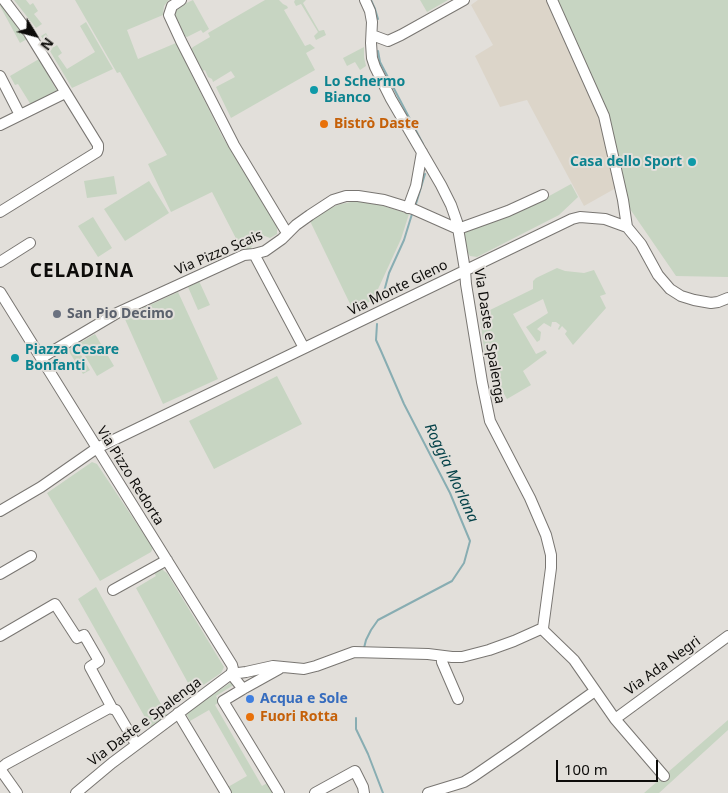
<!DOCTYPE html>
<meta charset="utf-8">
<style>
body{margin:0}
#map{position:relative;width:728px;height:793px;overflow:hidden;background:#e2dfda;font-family:"Noto Sans",sans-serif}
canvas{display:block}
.north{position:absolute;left:10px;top:10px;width:50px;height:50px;-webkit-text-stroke:4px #e2dfda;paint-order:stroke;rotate:127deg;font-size:14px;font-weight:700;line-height:20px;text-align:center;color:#0d0c0a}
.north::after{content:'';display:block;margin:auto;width:18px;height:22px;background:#0d0c0a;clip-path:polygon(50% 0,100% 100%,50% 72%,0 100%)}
.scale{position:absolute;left:556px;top:760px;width:102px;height:22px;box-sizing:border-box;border:2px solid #0d0c0a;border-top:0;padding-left:6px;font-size:15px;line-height:18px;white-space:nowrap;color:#0d0c0a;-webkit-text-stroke:4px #e2dfda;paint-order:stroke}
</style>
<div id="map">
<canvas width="728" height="793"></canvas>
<div class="north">N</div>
<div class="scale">100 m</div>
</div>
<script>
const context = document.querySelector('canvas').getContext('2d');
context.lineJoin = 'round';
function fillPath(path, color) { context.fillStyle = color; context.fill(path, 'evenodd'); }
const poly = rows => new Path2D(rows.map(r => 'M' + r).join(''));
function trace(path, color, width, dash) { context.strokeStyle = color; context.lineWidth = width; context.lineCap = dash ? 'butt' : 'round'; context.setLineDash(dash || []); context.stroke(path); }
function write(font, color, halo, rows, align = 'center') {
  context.font = font + ' "Noto Sans",sans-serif'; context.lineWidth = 4; context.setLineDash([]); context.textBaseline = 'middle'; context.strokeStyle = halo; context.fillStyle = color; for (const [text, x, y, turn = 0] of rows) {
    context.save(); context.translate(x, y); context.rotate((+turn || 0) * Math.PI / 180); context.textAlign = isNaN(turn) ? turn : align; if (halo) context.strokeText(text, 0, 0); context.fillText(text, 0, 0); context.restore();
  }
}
fillPath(poly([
 [478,0,547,0,599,116,616,188,584,206,527,100,500,107,475,56,493,45,471,5]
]), '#dcd5c9');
fillPath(poly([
 [14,0,26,0,30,5,33,3,38,11,34,14,42,24,36,28],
 [75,0,169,0,164,6,163,15,127,30,138,59,176,43,222,136,277,226,277,234,270,238,265,236,259,237,254,242,251,248,243,252,212,192,171,212,148,164,167,155,120,72,117,73],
 [193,0,209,29,203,33,201,30,187,37,185,36,175,15,175,11,178,7],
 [265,0,279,0,283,4,287,6,288,8,284,10,305,46,310,44,315,48,306,53,315,70,231,118,216,87,235,77,231,71,213,82,212,79,208,77,205,70,203,71,191,49,193,47,210,37,208,33],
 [295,0,306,0,303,3,319,31,323,30,324,30,326,35,316,40,314,36,318,32,301,4,296,6,294,2],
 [420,0,448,0,427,12],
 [556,0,728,0,728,277,676,276,630,209,624,191,609,115],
 [0,3,11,16,27,39,20,43,0,6],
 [86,22,113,69,72,88,41,36,46,33,54,47,57,45,62,53,58,56,67,69,95,52,80,26],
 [364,47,364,57,366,66,360,70,355,62,347,66,343,58],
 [39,59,57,91,31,105,18,84,15,85,10,76],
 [114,176,117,194,87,198,84,181],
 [149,181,169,213,125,241,104,209],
 [571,184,578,197,559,215,477,257,470,256,466,250,464,233,531,206],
 [351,202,364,202,377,204,409,214,401,239,373,300,353,310,310,221,320,213,332,207,341,204],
 [93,217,112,248,98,257,78,226],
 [557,268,565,271,584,273,594,270,606,294,600,296,606,308,573,345,565,334,567,331,562,326,559,330,558,329,560,325,556,322,552,322,551,327,544,323,537,329,541,332,540,340,537,342,526,327,548,313,543,299,513,314,536,354,545,350,547,353,523,371,531,385,507,399,495,379,490,360,484,349,480,317,488,313,488,311,533,289,533,281,536,278],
 [199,281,210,305,198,310,188,287],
 [178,292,218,379,163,404,124,317],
 [95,334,114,366,97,376,78,344],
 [75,345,90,370,83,374,68,350],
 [277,376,302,424,214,469,189,421],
 [92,462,97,464,153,548,151,552,100,581,47,493],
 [161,567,164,571,167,573,224,667,221,673,193,692,136,588,156,576,153,571],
 [96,587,167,715,151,728,78,599],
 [233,681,235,684,216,696,219,702,215,705,262,786,269,782,275,793,231,793,228,787,247,776,209,710,190,721,186,713],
 [728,720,728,730,659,793,644,793]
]), '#c7d5c2');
trace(poly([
 [371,0,375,9,378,19],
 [378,51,380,62,423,144],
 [415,207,425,174],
 [382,299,389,273,404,240,412,214],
 [364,648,366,640,371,630,378,620,452,581,464,563,470,541,450,493,404,404,381,351,376,340,377,324],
 [356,718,356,729,368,754,383,793]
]), '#88adb2', 2);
const minor = poly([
 [181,0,172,6,169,15,181,41,234,145,287,233],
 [365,0,370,11,372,22,371,43,372,58,375,67,391,99,441,185,451,205,457,222,465,270,466,284,482,382,490,421,530,498,546,535,551,555,551,568,543,628],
 [552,0,604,116,623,200,627,227],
 [372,35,388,41,401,35,464,0],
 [0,76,20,115],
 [0,125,65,93],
 [408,208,416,186,422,152],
 [0,212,97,152,98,149,98,145,29,33,4,0],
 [254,254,304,348],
 [0,262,30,243],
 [0,292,232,665,233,669,231,674],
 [41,358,117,313,244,255,254,254,265,251,282,239,296,225,310,215,333,200,346,196,358,196,384,200,413,209,458,229,508,211,543,195],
 [0,511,41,487,97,448,572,219,580,217,605,219,627,227,641,244,658,275,670,289,681,296,694,300,711,303,718,302,728,298],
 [0,574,31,556],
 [113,590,167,560],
 [543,628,544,631,574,660,615,719,664,776],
 [0,636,55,604,77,638,84,635,99,661,90,667,91,669,112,708],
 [442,657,442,662,458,699],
 [231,674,243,689,223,701,279,793],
 [243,689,279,669],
 [178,713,226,793],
 [615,719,728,636],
 [0,769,6,764,109,708,116,710,136,744],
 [0,769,17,793],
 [76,793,112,763,231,674,246,672,273,666,304,669,316,666,354,652,428,654,452,657,462,657,489,650,514,641,543,628],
 [315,793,355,771,363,787,364,793],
 [428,793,464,782,474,776,519,745,595,691]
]);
trace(minor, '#797672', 12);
trace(minor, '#fff', 10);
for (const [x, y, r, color] of [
 [314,90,5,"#0f9aa8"],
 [324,124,5,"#e8710a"],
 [692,162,5,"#0f9aa8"],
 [57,314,5,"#6b7280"],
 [15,358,5,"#0f9aa8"],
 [250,699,5,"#3f7fe0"],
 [250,717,5,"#e8710a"]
]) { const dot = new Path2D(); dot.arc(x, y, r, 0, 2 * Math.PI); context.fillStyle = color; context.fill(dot); trace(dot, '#e2dfda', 2); }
write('bold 14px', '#0d838f', '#e2dfda', [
 ["Lo Schermo",324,82],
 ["Bianco",324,98],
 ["Casa dello Sport",682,162,"right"],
 ["Piazza Cesare",25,350],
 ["Bonfanti",25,366]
], 'left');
write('bold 14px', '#c56008', '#e2dfda', [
 ["Bistrò Daste",334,124],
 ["Fuori Rotta",260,717]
], 'left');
write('14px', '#0d0c0a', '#e2dfda', [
 ["Via Pizzo Scais",219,253,-23],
 ["Via Monte Gleno",398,288,-26],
 ["Via Daste e Spalenga",489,336,81],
 ["Via Pizzo Redorta",130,476,58],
 ["Via Ada Negri",663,666,-36],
 ["Via Daste e Spalenga",145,722,-37]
]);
write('bold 14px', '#5b616d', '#e2dfda', [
 ["San Pio Decimo",67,314]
], 'left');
write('bold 14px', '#366cbe', '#e2dfda', [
 ["Acqua e Sole",260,699]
], 'left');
write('italic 15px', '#044148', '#e2dfda', [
 ["Roggia Morlana",451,473,65]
]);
context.letterSpacing = '1px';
write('bold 19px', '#0d0c0a', '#e2dfda', [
 ["CELADINA",82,272]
]);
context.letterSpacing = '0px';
</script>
